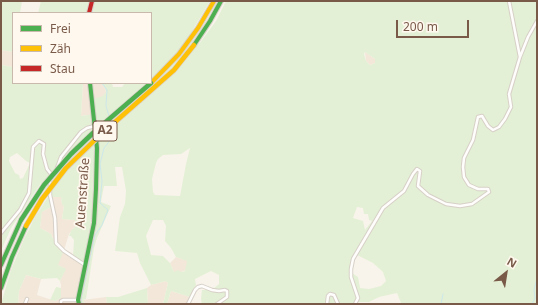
<!DOCTYPE html>
<meta charset="utf-8">
<style>
body{margin:0}
#map{position:relative;width:538px;height:305px;overflow:hidden;background:#f8f4ec;font-family:"Noto Sans",sans-serif}
canvas{display:block}
.frame{position:absolute;inset:0;border:2px solid #795a49;pointer-events:none}
.legend{position:absolute;left:12px;top:12px;width:140px;height:72px;box-sizing:border-box;background:#fff8ee;border:1px solid #c9b9ac;margin:0;padding:5px 7px;list-style:none;font-size:12px;color:#795a49}
.legend li{display:flex;align-items:center;gap:8px;height:20px}
.legend b{width:20px;border:1px solid #c9b9ac}
.north{position:absolute;left:486px;top:253px;width:40px;height:40px;-webkit-text-stroke:3px #fff8ee;paint-order:stroke;rotate:30deg;font-size:11px;font-weight:700;line-height:16px;text-align:center;color:#795a49}
.north::after{content:'';display:block;margin:auto;width:14px;height:18px;background:#795a49;clip-path:polygon(50% 0,100% 100%,50% 72%,0 100%)}
.scale{position:absolute;left:396px;top:20px;width:73px;height:18px;box-sizing:border-box;border:2px solid #795a49;border-top:0;padding-left:5px;font-size:12px;line-height:14px;white-space:nowrap;color:#795a49;-webkit-text-stroke:3px #fff8ee;paint-order:stroke}
</style>
<div id="map">
<canvas width="538" height="305"></canvas>
<div class="frame"></div>
<ul class="legend">
<li><b style="height:5px;background:#4caf50"></b>Frei</li>
<li><b style="height:5px;background:#ffc107"></b>Zäh</li>
<li><b style="height:5px;background:#c62828"></b>Stau</li>
</ul>
<div class="north">N</div>
<div class="scale">200 m</div>
</div>
<script>
const context = document.querySelector('canvas').getContext('2d');
context.lineJoin = 'round';
function fillPath(path, color) { context.fillStyle = color; context.fill(path, 'evenodd'); }
const poly = rows => new Path2D(rows.map(r => 'M' + r).join(''));
function trace(path, color, width, dash) { context.strokeStyle = color; context.lineWidth = width; context.lineCap = dash ? 'butt' : 'round'; context.setLineDash(dash || []); context.stroke(path); }
function write(font, color, halo, rows, align = 'center') {
  context.font = font + ' "Noto Sans",sans-serif'; context.lineWidth = 3.5; context.setLineDash([]); context.textBaseline = 'middle'; context.strokeStyle = halo; context.fillStyle = color; for (const [text, x, y, turn = 0] of rows) {
    context.save(); context.translate(x, y); context.rotate((+turn || 0) * Math.PI / 180); context.textAlign = isNaN(turn) ? turn : align; if (halo) context.strokeText(text, 0, 0); context.fillText(text, 0, 0); context.restore();
  }
}
fillPath(poly([
 [1,50,13,52,13,67,1,65],
 [365,52,375,59,375,63,370,65,366,61],
 [83,83,101,83,105,88,106,92,95,114,81,116],
 [48,197,61,197,62,204,64,206,62,219,75,220,75,227,69,234,64,250,72,253,73,256,87,264,80,300,80,304,18,304,19,291,26,275,41,279,37,295,55,301,61,298,61,285,60,281,65,269,58,265,56,245,51,234,40,228,42,212,51,207],
 [176,257,188,261,186,270,181,272,174,272,170,263],
 [166,281,168,283,163,304,148,304,147,288,151,285],
 [171,291,190,297,188,304,167,304],
 [106,297,107,304,85,304,83,300]
]), '#f2e7d9');
fillPath(poly([
 [1,1,22,1,20,13,13,13,13,52,1,50],
 [41,1,210,1,189,36,199,44,216,21,226,1,537,1,537,304,393,304,401,303,397,293,379,297,369,302,355,302,352,304,202,304,201,299,202,290,207,290,207,286,213,289,219,284,219,275,211,271,195,279,196,285,190,297,171,291,167,304,163,304,168,283,166,281,151,285,140,263,137,253,115,251,120,217,125,204,126,191,122,167,115,167,117,186,104,186,101,202,111,206,97,238,94,248,86,299,83,300,85,304,80,304,80,300,87,264,73,256,74,240,71,236,69,236,71,231,75,227,75,220,62,219,64,206,62,205,61,197,49,197,51,207,42,212,40,228,51,234,56,245,64,250,58,265,66,269,60,281,57,278,41,279,26,275,19,291,18,304,1,304,11,270,24,239,35,217,48,197,41,183,11,228,1,251,1,65,13,67,13,83,83,83,81,116,95,114,93,99,103,96,106,92,105,88,101,83,112,83,113,87,122,87,125,83,151,83,151,13,38,13],
 [365,52,375,59,375,63,370,65,366,61,364,54],
 [190,148,186,164,180,196,155,195,153,192,152,179,156,163,158,159,163,155,181,154],
 [17,153,26,161,30,163,23,178,20,179,19,175,15,173,9,161,10,157],
 [357,207,363,208,364,214,368,214,369,220,372,221,365,230,363,221,353,218],
 [153,220,163,220,166,226,165,241,171,248,176,257,187,261,185,271,181,272,178,270,174,272,170,263,163,256,151,255,146,236],
 [355,254,373,263,383,272,386,281,381,286,369,289,360,288,358,277,349,271,351,261],
 [56,287,61,288,61,298,55,301,50,300],
 [147,288,148,304,107,304,106,297,118,297]
]), '#e4f0d5');
trace(poly([
 [92,13,94,1],
 [102,83,107,90,106,106,109,116],
 [82,304,81,300,95,235,102,225,108,210,100,203,102,181,100,164,104,148,115,134,112,127],
 [441,304,443,294],
 [532,304,535,298,534,290,537,278]
]), '#cce7ea', 1);
const street = poly([
 [509,1,520,57],
 [57,168,61,157,81,132,87,128,95,126],
 [50,180,50,195,55,218,56,243,64,251,85,265],
 [1,233,20,210,29,193,33,147,39,141,44,144,43,154,47,169,51,174],
 [25,304,27,299],
 [61,304,61,301,63,300,78,300],
 [188,304,195,290,198,287,202,286,212,290,219,291,225,290,227,291,227,297,217,304],
 [327,304,328,296,330,294,334,295,338,304],
 [355,304,358,298,351,277,351,269,353,259,383,208,404,191,413,174,417,169,420,171,418,186,428,195,446,204,460,206,472,204,489,192,488,189,478,189,469,185,464,177,463,167,464,158,473,140,478,117,482,116,488,126,493,130,499,127,505,119,511,107,509,94,520,57,528,37,537,21]
]);
const fast = poly([
 [194,45,210,21,221,1],
 [1,265,21,220],
 [1,288,12,257,26,226],
 [79,304,78,300,94,223,96,189,97,148,90,83]
]);
const slow = poly([
 [151,83,179,54,198,28,214,1]
]);
const jam = poly([
 [89,13,92,1]
]);
trace(street, '#d7d0c8', 4.5);
trace(fast, '#d8d0c8', 6);
trace(slow, '#d8d0c8', 6);
trace(jam, '#d8d0c8', 6);
trace(street, '#fefdfc', 2.5);
trace(fast, '#4caf50', 4);
trace(slow, '#ffc107', 4);
trace(jam, '#c62828', 4);
const fastBridge = poly([
 [21,220,44,185,71,154,93,133,151,83]
]);
const slowBridge = poly([
 [26,226,42,199,66,168,98,137,174,70,194,45]
]);
trace(fastBridge, '#dad0c9', 6, []);
trace(slowBridge, '#dad0c9', 6, []);
trace(fastBridge, '#4caf50', 4.5);
trace(slowBridge, '#ffc107', 4.5);
for (const [x, y, w] of [
 [105,131,24]
]) { const box = new Path2D(); box.roundRect(x - w / 2, y - 10, w, 20, 3); context.fillStyle = '#fff8ee'; context.fill(box); trace(box, '#795a49', 1); }
write('bold 12px', '#795a49', null, [
 ["A2",105,131]
]);
write('13px', '#795a49', '#fff8ee', [
 ["Auenstraße",83,193,-86]
]);
</script>
